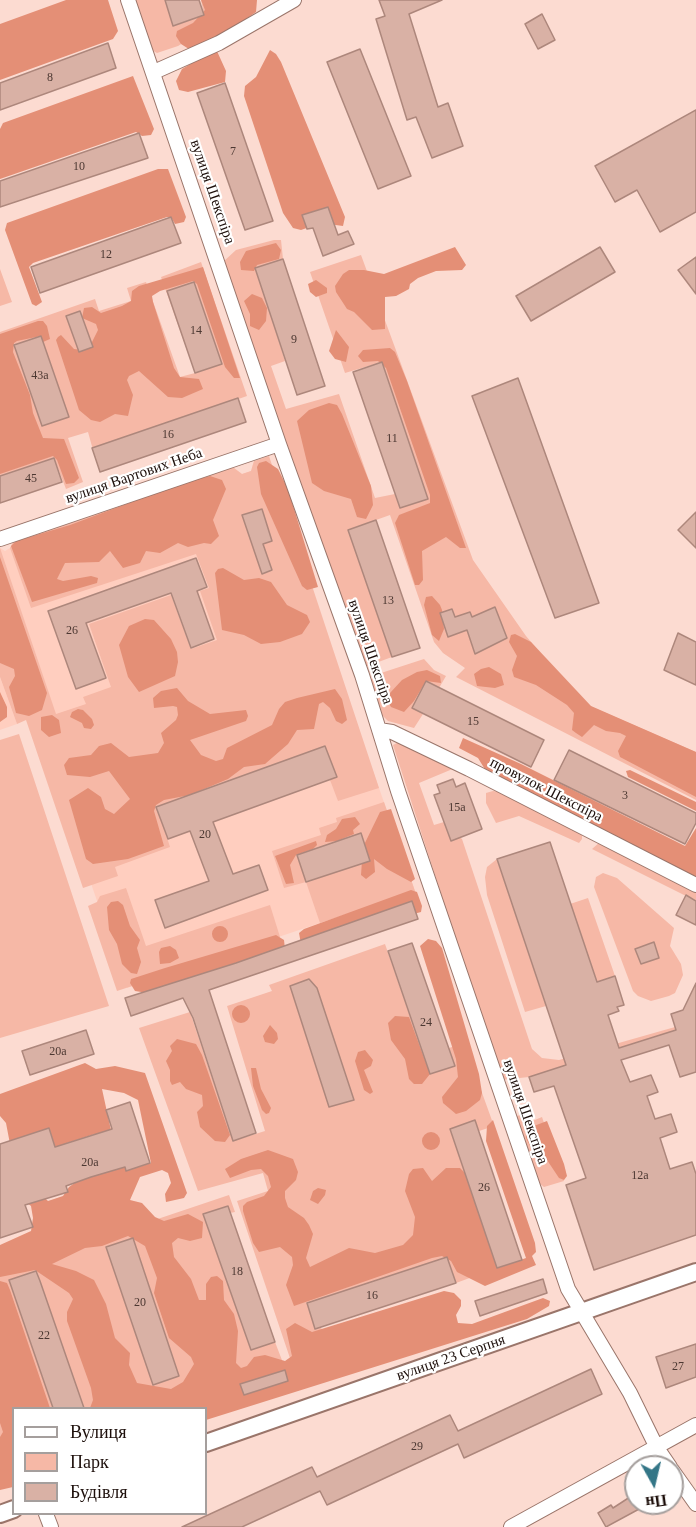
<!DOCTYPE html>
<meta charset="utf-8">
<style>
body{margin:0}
#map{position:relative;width:696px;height:1527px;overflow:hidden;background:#fcdbd1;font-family:"Times New Roman",serif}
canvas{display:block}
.legend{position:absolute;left:12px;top:1407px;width:195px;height:108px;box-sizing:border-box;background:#fff;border:2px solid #a59f9d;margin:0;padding:8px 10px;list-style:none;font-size:18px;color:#1d0f0b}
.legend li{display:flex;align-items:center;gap:12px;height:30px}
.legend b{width:30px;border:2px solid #a59f9d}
.north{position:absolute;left:624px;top:1455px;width:60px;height:60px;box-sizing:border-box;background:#fff;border:2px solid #a59f9d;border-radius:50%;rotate:172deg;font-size:16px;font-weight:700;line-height:24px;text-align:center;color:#1d0f0b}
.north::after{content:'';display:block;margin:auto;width:21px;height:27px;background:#347687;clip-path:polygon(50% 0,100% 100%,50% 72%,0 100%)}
</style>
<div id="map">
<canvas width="696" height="1527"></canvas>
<ul class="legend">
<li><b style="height:8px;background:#fff"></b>Вулиця</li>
<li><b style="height:16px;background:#f6b8a6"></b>Парк</li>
<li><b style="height:16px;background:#d9b1a5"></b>Будівля</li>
</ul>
<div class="north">Пн</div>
</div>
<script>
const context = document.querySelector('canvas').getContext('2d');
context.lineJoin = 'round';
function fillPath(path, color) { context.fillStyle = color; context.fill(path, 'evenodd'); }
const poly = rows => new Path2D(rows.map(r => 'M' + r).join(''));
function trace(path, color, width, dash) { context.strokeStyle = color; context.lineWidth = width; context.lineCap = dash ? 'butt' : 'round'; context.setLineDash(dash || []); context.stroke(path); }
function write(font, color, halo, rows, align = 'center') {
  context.font = font + ' "Times New Roman",serif'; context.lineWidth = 4.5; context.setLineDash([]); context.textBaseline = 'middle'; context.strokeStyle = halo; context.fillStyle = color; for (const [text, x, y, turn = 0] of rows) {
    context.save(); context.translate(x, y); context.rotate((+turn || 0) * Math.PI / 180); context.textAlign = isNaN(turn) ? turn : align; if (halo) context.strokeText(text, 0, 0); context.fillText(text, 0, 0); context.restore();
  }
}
fillPath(poly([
 [254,461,321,622,415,891,127,988,0,619,0,548,5,551,10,548,13,542,228,468,234,468,242,474,251,471],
 [0,677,17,724,0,730]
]), '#ffcebf');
fillPath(poly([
 [131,0,165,0,174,26,204,15,201,0,254,0,178,46,157,53,148,48],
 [274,240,281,240,283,259,256,268,285,361,271,366,286,409,339,394,375,498,395,494,400,508,428,499,382,362,345,373,310,272,361,255,473,560,526,636,583,703,696,752,696,800,456,677,465,668,443,653,434,642,390,515,348,530,392,657,362,668,223,262,236,250],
 [201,262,247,396,93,450,88,432,68,438,83,482,66,489,54,458,0,476,0,332,95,299,99,311,131,301,127,288,146,282,180,377,195,373,161,277],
 [0,269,12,302,0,306],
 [269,456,379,788,338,801,330,780,336,777,325,746,157,807,170,847,115,867,118,876,83,888,26,720,17,724,0,677,0,548,56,714,86,704,83,697,111,687,89,624,171,595,191,649,217,640,200,591,209,588,196,554,31,608,10,548,13,542,228,468,234,468,242,474,251,471,254,461],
 [424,659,434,670,446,676,439,688,413,708,423,714,414,728,388,721,380,713,368,681,381,673],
 [19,734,109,1006,0,1038,0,740],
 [401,741,455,768,419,783,434,825,444,822,462,839,532,1049,542,1058,559,1060,675,1027,676,1030,529,1077,501,1080,393,745],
 [493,791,501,792,582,834,582,839,579,843,519,816,496,823,486,803,486,793],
 [384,802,415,891,320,923,306,882,284,888,272,851,321,835,319,828,337,822,336,818],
 [600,842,696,889,696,901,592,849],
 [497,859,546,1006,525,1012,487,895,485,877,487,867],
 [603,873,617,878,674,928,670,946,681,964,683,975,675,993,669,996,651,1001,638,996,633,991,594,887,596,877],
 [126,888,146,946,270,905,280,937,117,991,88,906,97,902,100,896],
 [588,898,615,976,597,982,570,904],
 [385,944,430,1074,449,1048,464,1043,494,1126,479,1131,475,1120,450,1129,497,1268,456,1283,447,1258,307,1303,315,1329,321,1327,333,1367,297,1379,237,1201,268,1191,263,1173,198,1191,139,1028,190,1012,233,1141,265,1131,227,1006,272,991,269,985],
 [526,1113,530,1122,542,1117,564,1181,544,1187,536,1181,514,1117],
 [229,1195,235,1212,230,1213,227,1206,204,1215,251,1350,275,1342,290,1381,206,1408,14,1408,0,1478,0,1272]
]), '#f6b8a6');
fillPath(poly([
 [66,0,108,0,118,31,113,39,0,80,0,24],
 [201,0,257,0,256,12,226,33,192,51,181,44,176,36,177,31,193,23,205,10],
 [216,49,226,71,225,82,188,92,179,90,176,81,182,69],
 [270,50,276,54,281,62,345,217,343,226,321,223,301,230,293,228,283,213,244,96,245,86,256,77],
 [133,76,154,129,151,135,142,136,136,132,0,179,0,129,3,123],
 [158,169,168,169,186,217,184,222,175,224,171,217,167,217,33,263,29,267,42,302,36,306,32,304,5,230,7,223],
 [276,243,281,250,279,259,257,265,254,271,241,270,240,262,246,251],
 [455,247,466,265,462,270,436,271,418,278,410,284,409,289,396,296,385,297,385,329,372,330,354,312,347,309,336,292,335,286,343,274,349,270,364,270,384,274],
 [203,267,240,378,234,378,225,367,197,284,193,281,160,291,152,296,153,302,174,368,180,377,199,379,203,389,182,398,168,397,139,371,129,376,127,380,133,395,128,416,115,414,100,422,91,420,79,410,56,340,58,337,61,335,74,349,82,350,91,344,98,330,96,324,82,318,84,308,92,307,101,313,122,306,131,301,132,291,139,286],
 [316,280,327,288,327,293,316,297,310,292,308,284],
 [252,294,262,298,267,308,266,321,259,330,250,326,250,314,244,301],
 [38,321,43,321,47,326,50,339,43,342,41,336,17,341,14,343,13,352,30,395,33,413,43,438,64,439,79,478,74,483,66,484,57,460,53,456,0,474,0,334],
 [336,330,349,347,346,362,335,359,329,351],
 [390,348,395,352,407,381,466,548,460,548,446,537,422,551,423,580,419,585,415,585,395,523,399,515,430,503,430,495,386,368,378,361,363,362,358,356,363,350],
 [329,403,337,405,342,414,371,486,373,505,366,519,357,517,351,499,324,491,312,483,297,421,309,410],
 [266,461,278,469,288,489,318,587,307,590,302,586,261,494,257,467,259,463],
 [210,476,222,480,226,489,213,520,219,536,211,544,204,543,188,547,178,543,160,553,146,551,140,563,123,568,110,551,99,562,65,563,57,579,63,581,91,576,98,578,97,583,32,602,11,546,16,541,70,525,180,484],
 [0,557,47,693,42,710,29,716,16,713,9,687,15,676,14,669,0,663],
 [223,568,244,580,259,578,271,582,287,605,307,615,310,622,302,634,280,642,261,644,244,635,222,630,215,573,218,569],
 [432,596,440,605,442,610,444,629,439,641,432,635,424,605,426,597],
 [145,619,154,620,171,639,177,652,178,662,175,676,139,692,128,677,119,645,129,626],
 [515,634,531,642,591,706,696,752,696,797,620,757,618,751,626,736,620,733,606,731,594,725,582,737,576,733,572,730,574,713,567,705,536,685,514,677,512,670,517,656,509,642,511,635],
 [489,667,501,674,504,685,495,688,477,686,474,674,481,669],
 [427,670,440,676,441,683,426,681,414,701,404,712,391,707,388,702,390,693,402,680,417,672],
 [177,688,188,701,210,714,246,710,248,716,246,721,190,740,201,755,216,761,223,759,227,748,272,725,279,709,285,702,297,698,335,689,342,699,347,720,342,724,336,721,330,708,323,702,319,704,314,729,297,730,288,744,265,764,244,767,228,779,190,795,164,800,156,805,154,811,164,846,128,859,93,864,86,859,69,800,88,788,101,797,105,809,114,814,130,799,109,771,90,777,67,775,64,765,69,758,91,755,99,746,111,743,129,757,158,753,164,743,161,733,176,720,178,715,177,707,173,706,154,708,153,698,161,691],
 [0,692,7,707,7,717,0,722],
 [78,709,83,710,92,719,94,725,91,729,84,728,82,723,70,717,72,712],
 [52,715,59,720,61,733,49,737,41,730,41,717],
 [463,738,521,764,685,846,696,828,696,877,486,771,478,758,459,748],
 [630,770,696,802,696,811,628,777,626,771],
 [391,809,415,879,411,882,387,869,374,859,375,872,366,879,361,875,363,847,380,812],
 [355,817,360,824,353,830,354,834,337,841,325,842,327,835,336,829,342,819],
 [316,841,317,845,313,849,296,855,290,865,294,883,286,884,275,856],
 [411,890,417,892,422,906,421,912,301,944,299,933,304,929],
 [118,901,123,905,130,926,140,940,137,948,141,962,137,974,131,973,122,964,117,944,109,930,107,907,111,902],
 '212 934a8 8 0 1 1 16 0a8 8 0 1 1-16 0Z',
 [276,935,284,940,285,949,154,994,135,991,130,983,131,979,165,968],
 [428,939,436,941,442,948,479,1074,482,1093,480,1100,466,1111,456,1114,443,1103,442,1097,458,1077,456,1059,420,946],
 [170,946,176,950,179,958,170,963,160,964,159,952,161,948],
 '232 1014a9 9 0 1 1 18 0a9 9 0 1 1-18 0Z',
 [395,1016,409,1017,430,1074,422,1084,414,1084,409,1079,405,1059,391,1040,388,1023],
 [270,1025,277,1033,278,1039,274,1044,265,1042,263,1036],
 [177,1039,196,1044,202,1055,230,1135,225,1142,215,1141,200,1127,197,1112,203,1106,202,1095,186,1089,180,1082,172,1085,170,1081,170,1070,166,1061,172,1051,170,1046],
 [365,1050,373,1060,371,1066,364,1070,373,1092,370,1094,364,1090,355,1061,358,1052],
 [85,1063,96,1069,115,1066,145,1073,187,1193,184,1198,166,1202,165,1194,171,1183,168,1173,162,1170,140,1177,130,1200,142,1203,155,1217,164,1221,188,1214,203,1222,202,1238,190,1241,178,1238,172,1243,174,1257,191,1279,199,1300,206,1300,206,1284,211,1277,217,1276,223,1281,224,1300,234,1314,238,1331,236,1363,241,1368,247,1366,254,1357,265,1355,285,1361,292,1356,286,1329,295,1323,312,1332,444,1291,454,1293,461,1300,461,1306,456,1315,458,1323,472,1324,543,1298,550,1301,549,1306,527,1319,206,1420,206,1408,90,1408,93,1400,91,1388,67,1321,67,1312,73,1299,69,1293,35,1270,0,1277,0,1245,31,1231,33,1218,31,1206,26,1202,35,1189,48,1201,63,1196,69,1187,123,1149,126,1171,151,1163,138,1100,124,1093,102,1089,112,1135,95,1134,67,1143,57,1155,49,1128,10,1144,6,1123,0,1116,0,1094],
 [128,1236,145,1246,157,1278,154,1293,169,1338,191,1357,194,1364,183,1382,171,1389,137,1383,129,1365,130,1353,115,1338,106,1304,94,1280,76,1271,52,1264,85,1248,102,1246],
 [251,1068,256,1068,261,1089,271,1108,269,1113,266,1114,262,1110,253,1086],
 [493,1120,535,1243,536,1252,532,1256,536,1265,485,1286,457,1272,451,1261,442,1256,432,1258,294,1306,286,1285,293,1265,292,1257,280,1247,259,1252,253,1243,243,1211,243,1206,247,1202,264,1196,271,1187,268,1176,261,1169,251,1170,230,1178,225,1169,241,1159,268,1150,293,1159,298,1172,296,1180,285,1191,285,1198,288,1207,304,1218,309,1225,313,1234,306,1258,310,1267,349,1248,375,1253,403,1245,413,1235,415,1217,405,1191,409,1174,413,1169,423,1168,432,1181,446,1168,460,1168,465,1173,498,1268,526,1258,486,1141,487,1126],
 [547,1121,564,1164,567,1176,564,1180,559,1178,543,1154,532,1150,526,1138,526,1129],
 '422 1141a9 9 0 1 1 18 0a9 9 0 1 1-18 0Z',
 [318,1188,326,1190,325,1195,318,1204,310,1200,313,1191],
 [0,1281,7,1283,10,1290,50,1408,14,1408,13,1487,0,1490,0,1437,3,1432,0,1423]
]), '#e48f76');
const building = poly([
 [165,0,199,0,204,15,173,26,165,0],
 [379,0,442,0,409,14,438,107,448,103,463,146,432,158,416,117,407,120,376,19,385,16,379,0],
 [542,14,555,40,538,49,525,24,542,14],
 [108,43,116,68,0,110,0,83,108,43],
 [360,49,411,176,378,189,327,62,360,49],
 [225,83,273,221,245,230,197,93,225,83],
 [696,110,696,212,660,232,637,190,615,202,595,166,696,110],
 [139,133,148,158,0,207,0,181,139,133],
 [328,207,338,235,348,231,354,244,323,256,313,228,307,229,302,215,328,207],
 [171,217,181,243,40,293,31,267,171,217],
 [600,247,615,272,531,321,516,296,600,247],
 [696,257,696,294,678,270,696,257],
 [283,259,325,386,297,395,255,268,283,259],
 [194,282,222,364,195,373,167,291,194,282],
 [80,311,93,347,79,352,66,316,80,311],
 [41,336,69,417,42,426,14,345,41,336],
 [382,362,428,499,400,508,353,372,382,362],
 [518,378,599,603,555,618,472,396,518,378],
 [238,398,246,422,100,472,92,448,238,398],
 [54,458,62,482,0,503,0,476,54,458],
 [262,509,272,541,263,544,272,570,262,574,242,515,262,509],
 [696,512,696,548,678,530,696,512],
 [376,520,420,648,392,657,348,530,376,520],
 [196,558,207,587,197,591,214,639,191,648,171,593,86,623,106,678,76,689,48,611,196,558],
 [495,607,507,638,475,654,467,630,448,637,440,613,452,609,455,617,470,612,472,617,495,607],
 [678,633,696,642,696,685,664,670,678,633],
 [426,681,544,740,531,767,412,708,426,681],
 [325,746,337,777,213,822,233,874,259,865,268,890,165,928,155,900,209,881,190,831,168,839,156,807,325,746],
 [569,750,696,813,696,823,685,844,554,780,569,750],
 [453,779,456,787,465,783,482,829,451,841,434,795,440,793,437,785,453,779],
 [361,833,370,861,306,882,297,855,361,833],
 [550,842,597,982,615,976,624,1005,617,1007,619,1011,608,1015,619,1048,676,1030,671,1014,683,1010,696,983,696,1072,680,1077,669,1045,621,1060,630,1082,651,1075,658,1092,647,1096,655,1119,671,1114,677,1132,660,1138,670,1169,692,1162,696,1174,696,1235,594,1270,566,1185,586,1178,554,1086,534,1092,529,1077,566,1065,497,859,550,842],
 [686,895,696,901,696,925,676,915,686,895],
 [412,901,418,919,209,990,256,1133,233,1141,193,1018,183,998,131,1016,125,998,236,963,412,901],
 [654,942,659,958,641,964,635,949,654,942],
 [412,943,455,1066,430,1074,388,951,412,943],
 [309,979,317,988,354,1100,329,1107,290,986,309,979],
 [86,1030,94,1054,30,1075,22,1051,86,1030],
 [130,1102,150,1163,126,1171,125,1167,91,1177,66,1186,68,1192,25,1205,33,1227,0,1238,0,1144,49,1128,55,1147,112,1129,106,1110,130,1102],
 [475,1120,522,1260,497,1268,450,1129,475,1120],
 [228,1206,275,1342,251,1350,203,1214,228,1206],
 [133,1238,179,1376,153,1385,106,1247,133,1238],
 [447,1257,456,1283,315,1329,307,1303,447,1257],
 [36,1271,40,1281,84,1408,53,1408,9,1280,36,1271],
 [543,1279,547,1293,480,1316,475,1301,543,1279],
 [696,1344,696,1377,666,1388,656,1357,696,1344],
 [591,1369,602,1394,464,1458,458,1444,327,1505,320,1491,242,1527,182,1527,312,1467,317,1477,450,1415,458,1431,591,1369],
 [285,1370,288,1381,244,1395,240,1384,285,1370],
 [633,1495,641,1508,606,1527,598,1513,611,1505,613,1508,633,1495]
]);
fillPath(building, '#d9b1a5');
trace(building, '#ad877c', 1.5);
const minor = poly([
 [128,0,279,444,362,675,398,791,568,1289,630,1393,657,1448,670,1467],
 [154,72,219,43,294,0],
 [0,539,279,444],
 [379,730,392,732,469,769,696,885],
 [672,1470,696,1504],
 [46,1514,51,1527],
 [511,1527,696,1425]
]);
const tertiary = poly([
 [206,1443,696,1272],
 [0,1514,14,1509]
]);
trace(minor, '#9a756a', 16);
trace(tertiary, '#9a756a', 20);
trace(minor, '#fff', 14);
trace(tertiary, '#fff', 16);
write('12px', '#4c3832', null, [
 ["8",50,78],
 ["7",233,152],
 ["10",79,167],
 ["12",106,255],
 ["14",196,331],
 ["9",294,340],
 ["43а",40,376],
 ["16",168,435],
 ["11",392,439],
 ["45",31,479],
 ["13",388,601],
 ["26",72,631],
 ["15",473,722],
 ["3",625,796],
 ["15а",457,808],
 ["20",205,835],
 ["24",426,1023],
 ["20а",58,1052],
 ["20а",90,1163],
 ["12а",640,1176],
 ["26",484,1188],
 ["18",237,1272],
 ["16",372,1296],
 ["20",140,1303],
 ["22",44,1336],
 ["27",678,1367],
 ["29",417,1447]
]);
write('15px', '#1d0f0b', '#fff', [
 ["вулиця Шекспіра",212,192,71],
 ["вулиця Вартових Неба",134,476,-19],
 ["вулиця Шекспіра",370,652,71],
 ["провулок Шекспіра",546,790,27],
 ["вулиця Шекспіра",525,1112,71],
 ["вулиця 23 Серпня",451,1358,-19]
]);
</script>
